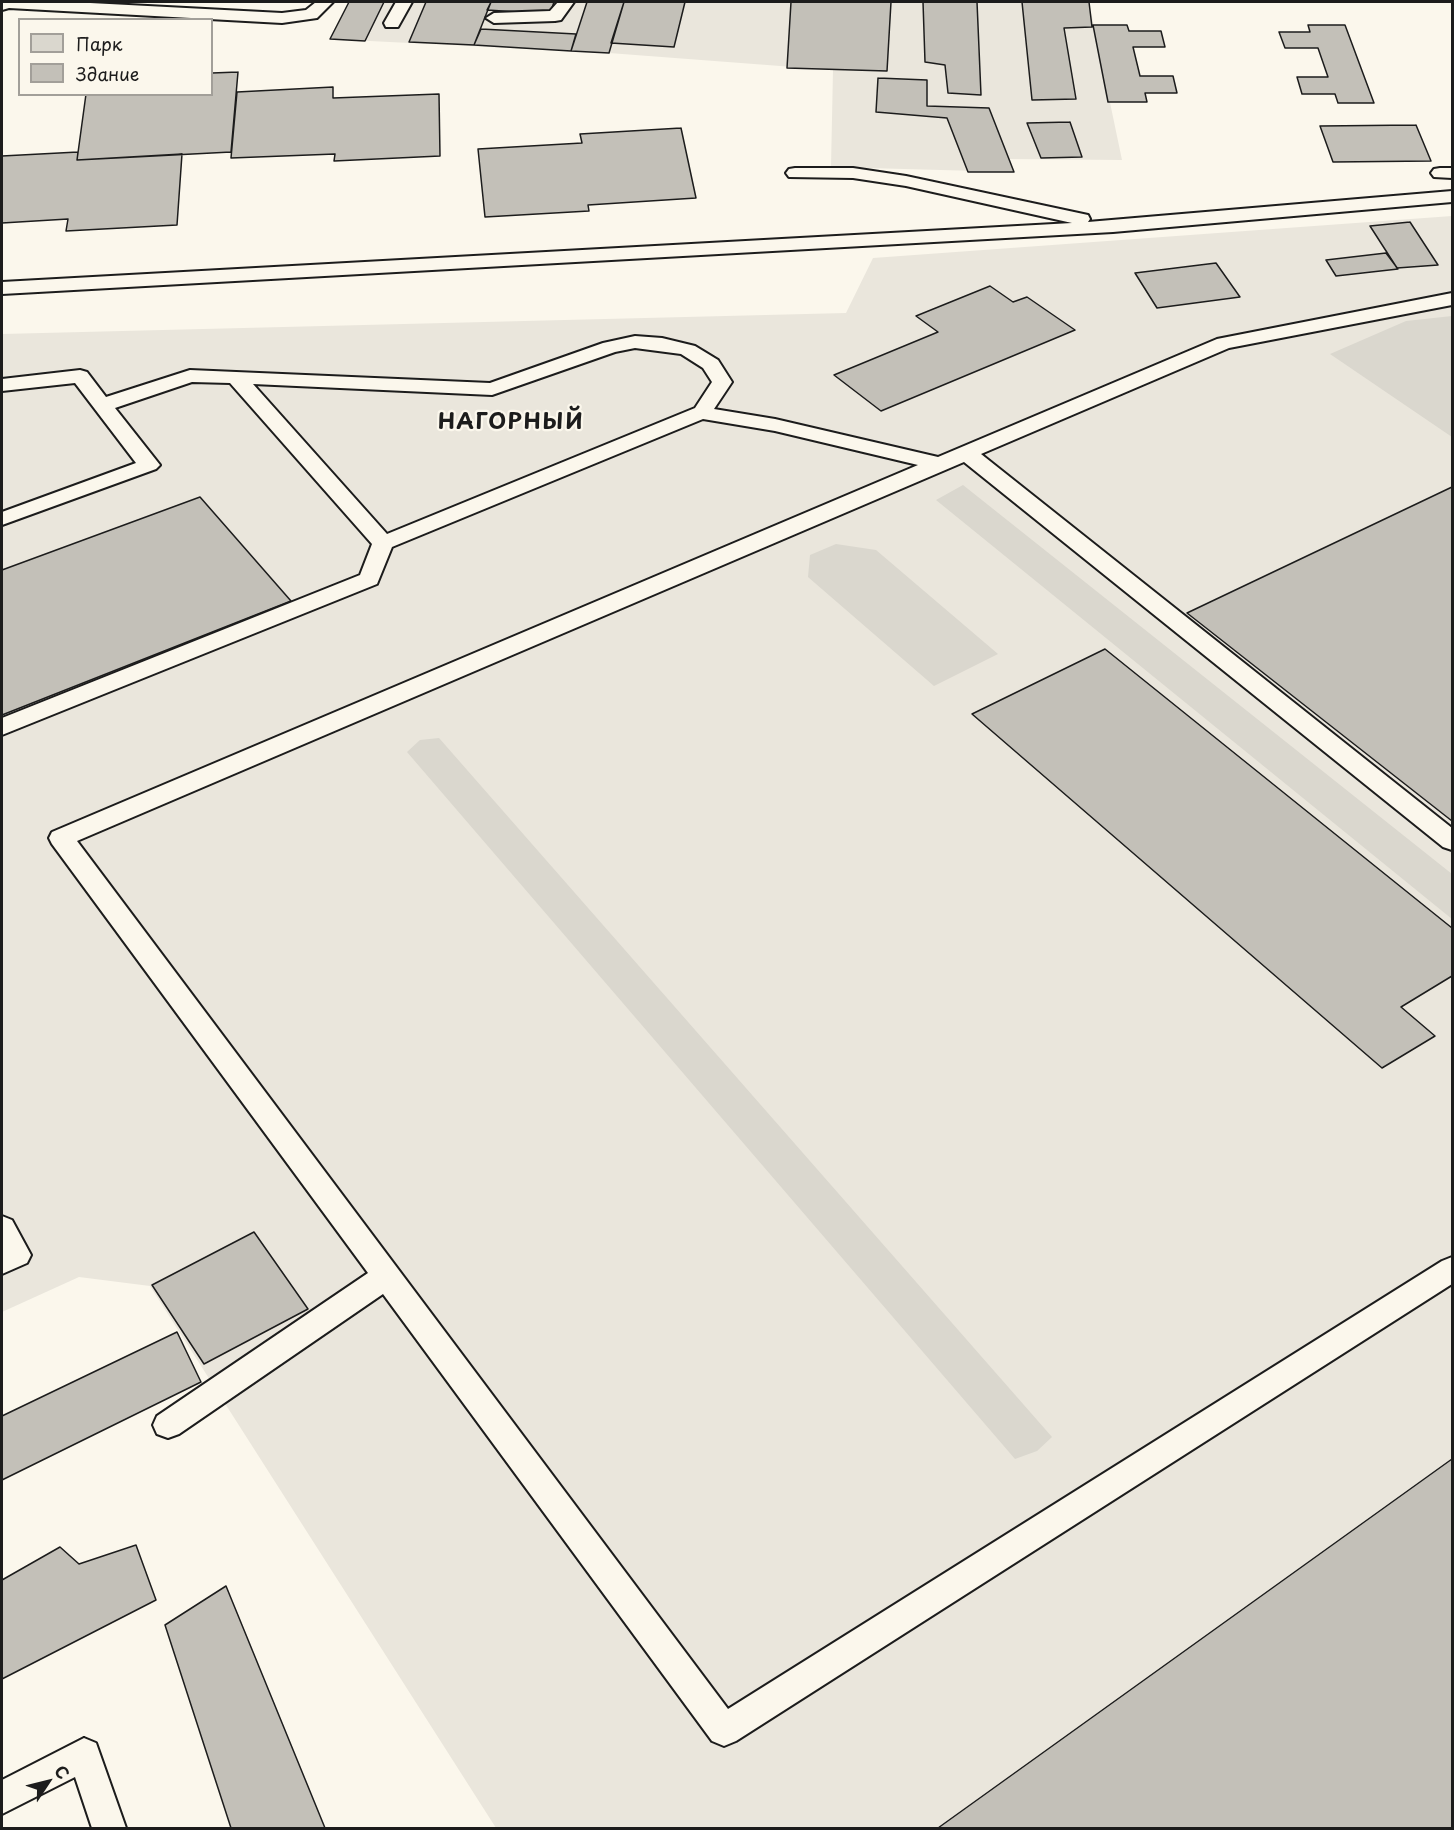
<!DOCTYPE html>
<meta charset="utf-8">
<style>
body{margin:0}
#map{position:relative;width:1454px;height:1830px;overflow:hidden;background:#fbf7ec;font-family:"Playpen Sans",sans-serif}
canvas{display:block}
.frame{position:absolute;inset:0;border:3px solid #1c1c1c;pointer-events:none}
.legend{position:absolute;left:18px;top:18px;width:195px;height:78px;box-sizing:border-box;background:#fbf7ec;border:2px solid #a29f99;margin:0;padding:8px 10px;list-style:none;font-size:18px;color:#1c1c1c}
.legend li{display:flex;align-items:center;gap:12px;height:30px}
.legend b{width:30px;border:2px solid #a29f99}
.north{position:absolute;left:18px;top:1752px;width:60px;height:60px;-webkit-text-stroke:4px #fbf7ec;paint-order:stroke;rotate:55deg;font-size:16px;font-weight:700;line-height:24px;text-align:center;color:#1c1c1c}
.north::after{content:'';display:block;margin:auto;width:21px;height:27px;background:#1c1c1c;clip-path:polygon(50% 0,100% 100%,50% 72%,0 100%)}
</style>
<div id="map">
<canvas width="1454" height="1830"></canvas>
<div class="frame"></div>
<ul class="legend">
<li><b style="height:16px;background:#dad7ce"></b>Парк</li>
<li><b style="height:16px;background:#c3c0b8"></b>Здание</li>
</ul>
<div class="north">С</div>
</div>
<script>
const context = document.querySelector('canvas').getContext('2d');
context.lineJoin = 'round';
function fillPath(path, color) { context.fillStyle = color; context.fill(path, 'evenodd'); }
const poly = rows => new Path2D(rows.map(r => 'M' + r).join(''));
function trace(path, color, width, dash) { context.strokeStyle = color; context.lineWidth = width; context.lineCap = dash ? 'butt' : 'round'; context.setLineDash(dash || []); context.stroke(path); }
function write(font, color, halo, rows, align = 'center') {
  context.font = font + ' "Playpen Sans",sans-serif'; context.lineWidth = 4.5; context.setLineDash([]); context.textBaseline = 'middle'; context.strokeStyle = halo; context.fillStyle = color; for (const [text, x, y, turn = 0] of rows) {
    context.save(); context.translate(x, y); context.rotate((+turn || 0) * Math.PI / 180); context.textAlign = isNaN(turn) ? turn : align; if (halo) context.strokeText(text, 0, 0); context.fillText(text, 0, 0); context.restore();
  }
}
fillPath(poly([
 [349,2,1089,2,1122,160,1010,159,1014,172,831,167,833,70,609,53,330,39],
 [1452,216,1452,1828,496,1828,150,1286,79,1277,2,1312,2,334,846,313,873,258]
]), '#eae6dc');
fillPath(poly([
 [1452,316,1452,437,1330,354,1406,321],
 [963,485,1452,874,1452,919,936,500],
 [836,544,876,550,998,654,934,686,808,577,810,555],
 [439,738,1052,1437,1037,1451,1015,1459,407,752,420,740]
]), '#dad7ce');
const building = poly([
 [349,2,384,2,365,41,330,39,349,2],
 [426,2,491,2,474,45,409,42,426,2],
 [491,2,554,2,550,14,487,10,491,2],
 [587,2,624,2,609,53,571,51,587,2],
 [624,2,685,2,674,47,611,43,624,2],
 [791,2,891,2,887,71,787,68,791,2],
 [923,2,977,2,981,95,948,93,945,65,925,62,923,2],
 [1022,2,1089,2,1092,27,1064,28,1076,99,1032,100,1022,2],
 [1093,25,1127,25,1129,31,1161,31,1165,47,1133,47,1140,76,1173,76,1177,93,1145,93,1147,102,1108,102,1093,25],
 [1308,25,1345,25,1374,103,1338,103,1335,94,1302,94,1297,77,1328,77,1318,48,1285,48,1279,32,1310,32,1308,25],
 [481,29,576,34,571,51,474,45,481,29],
 [238,72,231,152,77,160,86,94,212,94,212,73,238,72],
 [878,78,927,80,927,106,989,108,1014,172,968,172,947,118,876,112,878,78],
 [333,87,333,98,439,94,440,156,334,161,335,154,231,158,237,92,333,87],
 [1070,122,1082,157,1041,158,1027,123,1070,122],
 [1416,125,1431,161,1333,162,1320,126,1416,125],
 [681,128,696,198,588,205,589,211,485,217,478,149,582,143,580,134,681,128],
 [78,152,77,160,182,154,177,225,66,231,68,219,2,223,2,156,78,152],
 [1410,222,1438,265,1397,268,1370,226,1410,222],
 [1386,253,1398,269,1336,276,1326,260,1386,253],
 [1216,263,1240,297,1157,308,1135,273,1216,263],
 [990,286,1013,302,1027,297,1075,330,881,411,834,375,938,332,916,316,990,286],
 [1452,487,1452,821,1187,613,1452,487],
 [200,497,291,601,2,715,2,570,200,497],
 [1105,649,1452,928,1452,976,1401,1007,1435,1036,1382,1068,972,714,1105,649],
 [254,1232,308,1309,204,1364,152,1285,254,1232],
 [177,1332,201,1382,2,1480,2,1416,177,1332],
 [1452,1459,1452,1828,938,1828,1452,1459],
 [136,1545,156,1600,2,1679,2,1580,60,1547,79,1564,136,1545],
 [226,1586,325,1828,231,1828,165,1625,226,1586]
]);
fillPath(building, '#c3c0b8');
trace(building, '#1c1c1c', 1.5);
const lane = poly([
 [2,2,71,2,282,13,306,10,316,2,333,2,317,18,282,23,9,8,2,10,2,2],
 [396,2,412,2,398,27,386,27,384,23,396,2],
 [558,2,574,2,561,20,555,21,494,23,486,18,494,13,550,11,558,2],
 [795,168,853,168,906,176,1088,215,1090,219,1088,222,1452,191,1452,202,1113,232,2,294,2,282,1072,223,906,186,853,178,789,177,786,173,789,169,795,168],
 [1440,168,1452,168,1452,178,1434,177,1431,173,1434,169,1440,168],
 [1452,293,1452,305,1229,348,981,454,1452,828,1452,850,1443,847,964,462,77,841,728,1709,1442,1261,1452,1257,1452,1284,736,1741,724,1746,712,1741,383,1294,179,1434,168,1438,157,1434,153,1425,157,1416,368,1273,52,844,49,838,52,832,918,465,775,431,703,419,392,547,377,584,2,735,2,718,360,575,372,544,230,383,192,382,115,408,160,465,156,469,2,525,2,512,136,463,75,383,2,391,2,379,80,370,87,372,106,397,190,370,490,383,603,343,635,336,662,338,695,346,718,360,732,382,714,409,775,419,938,457,1217,339,1452,293],
 [635,348,681,354,703,368,712,382,695,408,387,534,253,384,492,395,615,352,635,348],
 [2,1216,12,1220,31,1255,27,1263,2,1274,2,1216],
 [84,1738,96,1743,126,1828,92,1828,75,1777,2,1814,2,1780,84,1738]
]);
trace(lane, '#1c1c1c', 4);
fillPath(lane, '#fbf7ec');
context.letterSpacing = '1.5px';
write('bold 22px', '#1c1c1c', '#fbf7ec', [
 ["НАГОРНЫЙ",511,423]
]);
context.letterSpacing = '0px';
</script>
